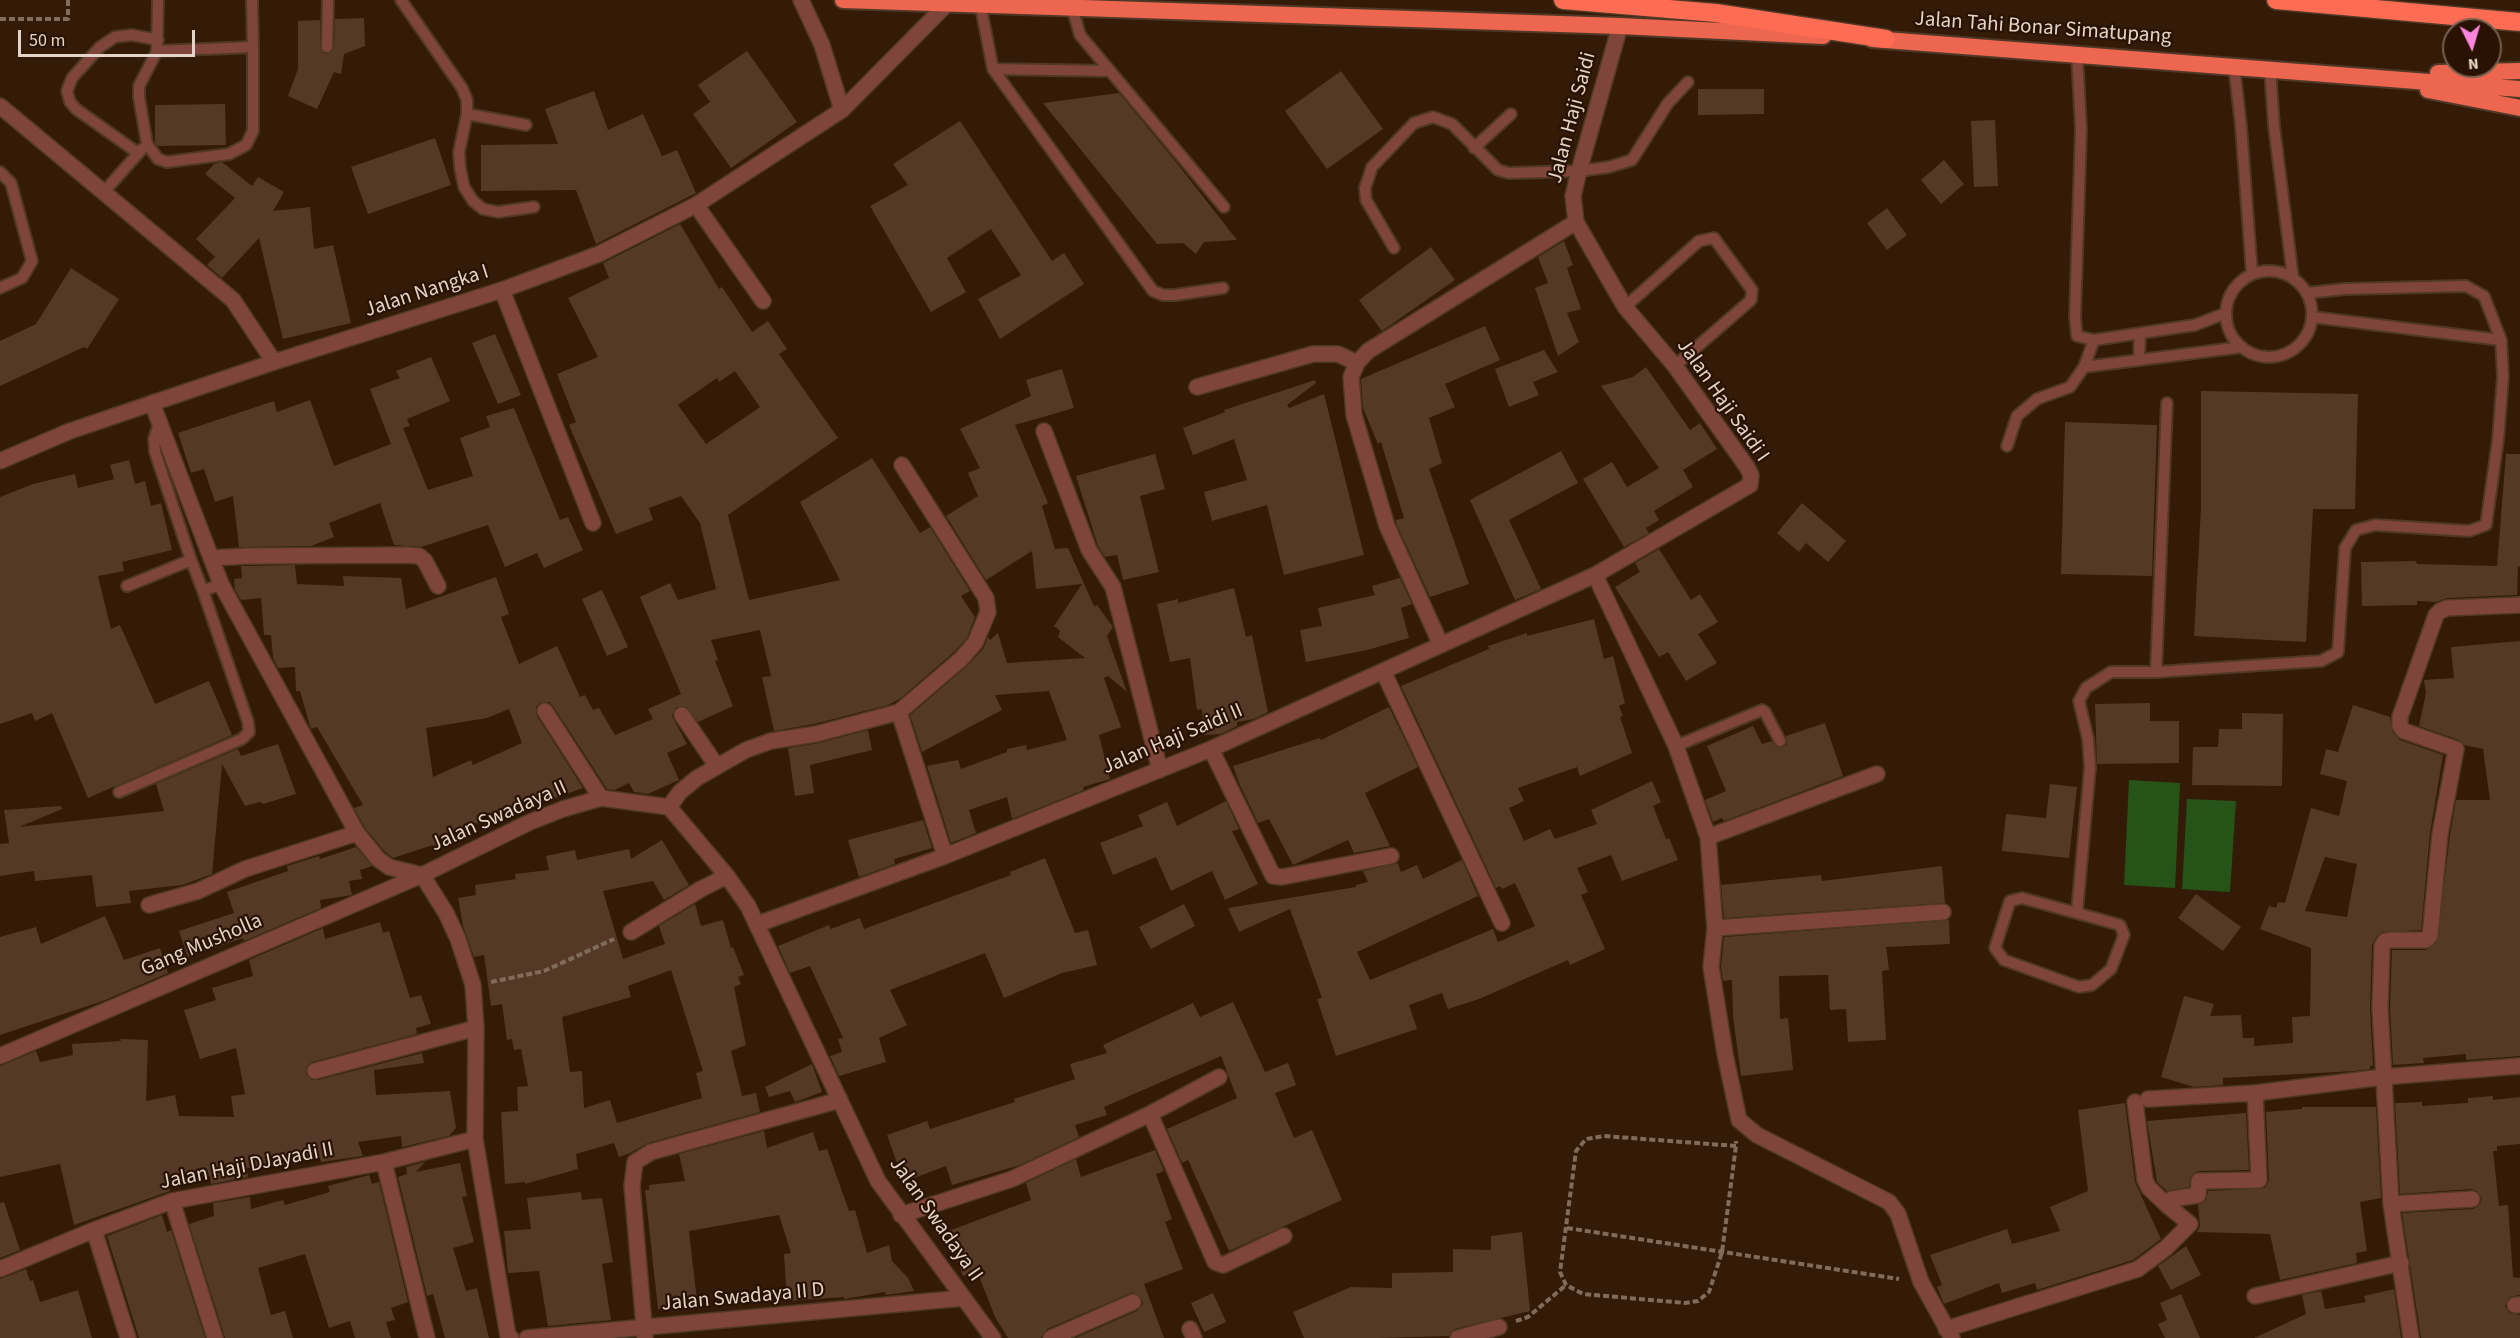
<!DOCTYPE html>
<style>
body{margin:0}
#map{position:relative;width:2520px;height:1338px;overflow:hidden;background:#331b07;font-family:"Source Sans 3",sans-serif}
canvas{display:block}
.north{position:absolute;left:2442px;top:18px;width:60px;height:60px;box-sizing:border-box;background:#291201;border:2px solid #745f51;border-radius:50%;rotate:175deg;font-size:16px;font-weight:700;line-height:24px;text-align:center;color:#e4d3c8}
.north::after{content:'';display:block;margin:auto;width:21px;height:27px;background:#ff85df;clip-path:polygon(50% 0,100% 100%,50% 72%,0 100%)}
.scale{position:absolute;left:18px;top:30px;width:177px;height:27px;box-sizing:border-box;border:3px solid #e4d3c8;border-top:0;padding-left:8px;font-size:18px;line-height:21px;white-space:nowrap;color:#e4d3c8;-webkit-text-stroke:4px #291201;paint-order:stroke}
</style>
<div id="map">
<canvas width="2520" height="1338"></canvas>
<div class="north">N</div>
<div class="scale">50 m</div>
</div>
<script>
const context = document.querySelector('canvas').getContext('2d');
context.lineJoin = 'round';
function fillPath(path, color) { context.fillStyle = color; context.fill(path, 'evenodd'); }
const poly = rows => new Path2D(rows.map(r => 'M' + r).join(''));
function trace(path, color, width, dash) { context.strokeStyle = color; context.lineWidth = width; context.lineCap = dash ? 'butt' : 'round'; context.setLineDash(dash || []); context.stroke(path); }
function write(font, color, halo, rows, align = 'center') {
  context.font = font + ' "Source Sans 3",sans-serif'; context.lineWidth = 4.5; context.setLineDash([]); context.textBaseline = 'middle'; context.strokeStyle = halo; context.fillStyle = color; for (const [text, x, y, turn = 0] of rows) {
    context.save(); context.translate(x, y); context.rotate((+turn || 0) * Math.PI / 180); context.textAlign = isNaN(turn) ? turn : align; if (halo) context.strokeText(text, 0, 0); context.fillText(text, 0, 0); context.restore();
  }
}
fillPath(poly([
 [2129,780,2180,783,2175,888,2124,885],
 [2187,799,2236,801,2230,892,2182,889]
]), '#255318');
fillPath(poly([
 [364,18,365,46,344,54,341,74,334,72,317,109,288,96,298,69,298,21,320,20,320,47,323,53,327,54,334,48,335,19],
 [747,51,797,122,731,168,693,114,710,102,698,85],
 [1341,71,1383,129,1327,169,1285,111],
 [1698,89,1764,89,1764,114,1698,115],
 [594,91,608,130,643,114,662,156,677,150,696,193,596,244,576,190,481,191,481,145,558,144,545,109],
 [1119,93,1176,162,1237,240,1204,242,1196,254,1183,243,1157,244,1043,103],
 [225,104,226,145,158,146,155,143,155,105],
 [1995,120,1998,186,1974,187,1971,121],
 [960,121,1052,261,1064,253,1084,284,1000,339,978,299,1021,275,991,229,947,258,966,292,931,312,870,206,908,185,893,164],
 [435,138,451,185,368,214,351,167],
 [1944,160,1964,184,1941,204,1921,180],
 [222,162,252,186,258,177,284,192,273,211,310,207,314,249,333,245,351,323,283,339,259,238,222,278,207,265,215,257,196,239,235,198,205,174,214,164],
 [1887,208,1907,235,1887,250,1867,223],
 [680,224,719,289,722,287,752,332,768,321,787,349,779,354,838,438,728,515,749,600,840,580,800,502,872,458,920,533,930,527,970,591,961,596,975,617,967,638,954,652,901,698,888,705,814,724,774,731,762,677,771,676,760,630,711,640,718,660,715,661,733,706,698,722,687,707,676,707,672,716,687,744,667,753,679,780,648,794,634,792,629,783,615,790,607,789,553,706,549,702,540,703,536,707,537,716,583,788,544,802,541,795,466,828,469,835,434,849,433,845,393,858,385,852,365,828,354,808,363,805,317,727,311,729,310,726,300,691,296,691,295,667,278,668,273,658,271,635,264,635,261,598,241,600,235,590,234,579,242,578,241,566,248,566,295,565,297,584,344,586,343,576,401,578,406,609,496,577,509,614,501,617,519,664,557,646,580,697,585,695,593,710,599,708,615,735,653,719,648,709,681,694,640,597,670,583,678,600,716,589,700,523,681,496,649,508,653,520,616,534,569,425,576,422,557,374,598,357,568,298,609,278,603,263],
 [735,371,760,407,706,444,678,405,717,378,719,382],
 [509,709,522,743,473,765,471,760,433,777,426,728,487,718],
 [1564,241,1573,265,1567,268,1581,309,1567,313,1579,342,1558,356,1535,288,1548,283,1538,257],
 [1431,247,1455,280,1382,331,1359,300],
 [71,268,119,299,87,349,84,347,0,386,0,341,36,324],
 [1485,326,1500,360,1445,384,1455,407,1429,418,1442,463,1429,469,1469,584,1430,597,1396,523,1396,520,1404,518,1381,442,1378,444,1363,408,1361,379],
 [495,334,521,395,498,404,472,343],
 [1544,350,1558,372,1533,382,1539,395,1509,407,1495,369],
 [431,357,450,401,407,419,410,426,403,428,428,490,473,476,460,438,490,427,486,416,514,408,560,520,568,517,583,550,544,568,537,553,505,567,488,525,421,547,394,545,380,503,329,523,334,537,311,546,239,547,233,496,215,502,204,469,191,473,178,433,274,401,277,412,310,400,334,466,391,444,370,389,400,378,396,371],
 [1646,367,1690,430,1700,423,1717,449,1683,470,1693,487,1654,511,1659,520,1646,528,1649,533,1624,547,1583,479,1612,462,1627,487,1659,468,1601,386,1633,377],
 [1062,369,1074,408,1015,425,1048,503,1042,506,1055,549,1068,548,1094,606,1097,605,1113,627,1107,636,1127,692,1108,676,1104,678,1121,727,1099,735,1110,779,1083,787,1084,790,1012,819,1007,797,969,810,976,833,951,843,927,766,958,760,961,769,1007,752,1007,749,1026,745,1027,750,1067,740,1049,691,995,695,1002,710,922,752,910,715,968,665,983,649,988,637,990,640,998,633,1007,663,1085,658,1058,637,1060,631,1054,626,1082,584,1036,589,1032,551,986,580,946,516,978,496,968,473,980,468,960,429,1031,396,1026,380],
 [1315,380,1316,383,1287,405,1289,408,1324,394,1364,555,1284,575,1267,505,1212,521,1204,492,1247,480,1234,439,1193,455,1183,428,1225,412,1224,410],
 [2201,391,2358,394,2355,509,2313,509,2306,642,2194,636,2201,507],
 [2065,422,2157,425,2152,576,2061,574],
 [1561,451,1578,483,1509,520,1541,589,1515,600,1470,500],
 [1155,454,1165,489,1140,496,1159,572,1123,580,1117,555,1105,557,1098,546,1076,476],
 [2506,454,2520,454,2520,567,2518,566,2517,595,2447,598,2436,602,2417,601,2417,605,2362,606,2361,562,2416,561,2417,564,2497,566],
 [129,460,135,484,145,481,151,506,161,503,172,550,122,562,124,571,98,576,111,629,120,625,155,704,209,681,232,735,88,798,52,713,35,721,32,713,0,724,0,497,33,484,75,474,78,488,114,479,110,465],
 [1802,503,1846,541,1828,562,1806,543,1799,552,1777,533],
 [1659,549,1691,600,1700,594,1718,622,1698,634,1717,663,1686,681,1668,652,1659,657,1615,587,1640,572,1635,563],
 [1400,578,1412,604,1401,608,1409,638,1367,650,1306,662,1300,630,1322,626,1318,608,1375,595,1372,586],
 [1234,588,1246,637,1252,635,1268,712,1254,719,1237,722,1237,726,1221,734,1204,735,1202,709,1197,710,1190,658,1170,662,1157,604,1178,599,1178,603],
 [602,590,628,647,607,656,582,599],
 [1594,619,1604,659,1613,656,1625,703,1619,706,1623,716,1620,717,1632,753,1580,776,1577,767,1518,788,1524,801,1509,808,1524,841,1550,829,1555,839,1597,824,1591,810,1652,781,1661,802,1653,806,1666,839,1669,838,1678,860,1622,881,1611,855,1577,868,1588,892,1581,895,1605,949,1570,965,1568,960,1479,999,1448,1009,1442,993,1409,1005,1417,1029,1336,1056,1317,999,1322,998,1290,909,1239,932,1228,908,1356,887,1356,885,1368,882,1363,871,1398,863,1401,872,1417,865,1423,879,1462,860,1478,896,1357,952,1370,980,1493,929,1498,942,1535,926,1515,883,1502,889,1500,886,1496,888,1401,686,1489,649,1488,646,1527,633,1527,636],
 [2520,641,2520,1056,2466,1060,2466,1054,2423,1058,2424,1063,2393,1065,2390,1008,2392,950,2426,950,2437,942,2450,835,2456,800,2490,800,2483,749,2464,745,2459,740,2419,726,2426,693,2424,680,2454,678,2451,647],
 [2150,703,2150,721,2179,721,2179,763,2097,764,2095,704],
 [2353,705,2390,717,2392,731,2400,740,2443,755,2430,833,2421,930,2383,932,2377,936,2372,945,2370,1008,2373,1066,2370,1066,2370,1069,2355,1071,2223,1078,2223,1085,2194,1087,2161,1077,2184,996,2214,1004,2210,1016,2241,1015,2243,1038,2254,1038,2254,1046,2293,1043,2292,1017,2310,1016,2311,948,2260,929,2269,906,2276,908,2278,902,2285,903,2311,808,2339,816,2347,781,2320,774,2326,749,2338,752],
 [2325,857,2357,864,2347,917,2305,911],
 [1389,707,1418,767,1365,793,1390,846,1354,853,1348,840,1293,865,1269,819,1258,823,1240,785,1233,766,1320,738,1321,740],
 [2242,713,2283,714,2282,786,2192,785,2193,747,2218,747,2219,729,2242,729],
 [1825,723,1843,776,1724,821,1722,818,1713,822,1705,800,1726,791,1707,746,1753,726,1762,744,1772,741,1776,747,1780,748,1787,745,1786,736],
 [868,730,872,750,810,765,814,793,795,796,788,748,819,743],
 [278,744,296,794,263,804,260,802,245,806,222,764,212,874,182,885,129,891,131,903,96,907,92,875,35,881,34,871,0,876,0,844,9,843,4,810,61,806,62,809,19,827,164,811,156,784,238,749,241,756],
 [2050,784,2077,787,2069,858,2002,851,2006,814,2046,818],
 [1226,801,1239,829,1232,831,1258,884,1225,900,1212,871,1171,891,1156,857,1113,875,1100,843,1143,826,1138,815,1167,802,1177,826],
 [923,820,932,848,894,859,895,864,859,877,848,840],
 [662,840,689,885,664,900,653,881,603,891,623,959,665,944,659,926,695,904,701,926,723,920,731,948,733,947,744,975,738,977,741,984,734,987,746,1045,731,1051,742,1096,756,1093,760,1112,648,1143,630,1153,619,1157,614,1143,576,1154,578,1169,525,1184,525,1182,505,1184,501,1112,518,1111,517,1087,528,1086,521,1049,514,1050,512,1039,507,1040,502,1004,491,1006,484,955,474,957,463,926,458,898,476,895,475,885,516,879,515,874,549,870,546,856,575,850,577,860,629,849,631,859],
 [671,970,703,1071,696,1073,702,1098,617,1123,610,1100,584,1108,582,1071,570,1072,562,1017,631,997,628,986],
 [356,847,372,866,360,870,362,879,349,881,352,895,320,900,321,908,244,941,243,938,188,957,179,931,234,913,227,892,288,871,287,866,319,856,320,859],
 [1045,858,1075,933,1088,930,1097,965,1062,973,1004,998,985,953,890,990,907,1025,879,1038,886,1062,839,1076,830,1056,842,1052,838,1039,843,1038,810,966,790,973,778,946,829,925,831,929,860,918,864,929,1011,875,1010,872],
 [1942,866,1945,903,1724,918,1721,885,1821,875,1822,881],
 [2196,894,2241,927,2223,951,2178,918],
 [1184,904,1195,926,1151,949,1139,927],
 [105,916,124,960,160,948,168,973,103,1001,0,1035,0,937,36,927,41,944],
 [1949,920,1950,944,1886,947,1889,970,1882,971,1886,1040,1848,1042,1846,1009,1830,1010,1828,975,1779,976,1780,1019,1788,1018,1793,1070,1741,1076,1733,1016,1732,980,1723,981,1721,967,1724,937],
 [380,922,383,933,389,931,410,998,421,995,431,1024,416,1028,417,1034,312,1062,306,1068,306,1074,312,1080,318,1080,422,1053,424,1063,374,1070,376,1095,450,1091,456,1128,449,1136,402,1147,401,1136,358,1142,363,1156,321,1162,320,1158,282,1165,247,1168,248,1177,211,1184,210,1176,167,1175,170,1191,74,1225,60,1164,0,1177,0,1066,36,1051,40,1062,73,1055,72,1044,121,1041,120,1039,148,1040,146,1101,175,1095,179,1116,234,1117,231,1096,245,1094,236,1048,200,1059,184,1010,216,1000,212,988,253,976,249,960,323,928,325,939],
 [1233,1002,1265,1072,1288,1063,1296,1085,1275,1093,1294,1138,1312,1130,1342,1200,1229,1251,1188,1160,1182,1163,1167,1129,1237,1098,1221,1056,1104,1107,1107,1115,1075,1125,1079,1137,1020,1165,952,1185,946,1166,914,1178,912,1173,902,1177,887,1135,927,1121,930,1129,1015,1102,1014,1099,1075,1079,1070,1064,1107,1053,1103,1045,1193,1003,1200,1017],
 [812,1064,822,1092,795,1102,790,1091,769,1097,765,1087],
 [2493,1096,2493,1100,2520,1097,2520,1144,2497,1146,2497,1151,2493,1151,2499,1206,2508,1205,2513,1277,2520,1278,2520,1295,2510,1297,2505,1306,2510,1313,2520,1315,2520,1338,2421,1338,2402,1213,2473,1209,2480,1204,2482,1198,2477,1191,2471,1189,2400,1194,2395,1103,2422,1102,2422,1106,2468,1103,2468,1098],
 [2125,1103,2135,1182,2161,1239,2133,1260,2040,1289,2037,1290,2035,1283,2002,1293,1999,1283,1944,1304,1937,1287,1942,1285,1930,1255,2007,1229,2012,1244,2060,1231,2050,1207,2088,1191,2078,1110],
 [2302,1107,2376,1107,2381,1198,2360,1202,2367,1251,2356,1253,2357,1263,2280,1280,2270,1234,2197,1232,2200,1226,2198,1205,2206,1200,2208,1191,2265,1188,2269,1180,2266,1112,2302,1109],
 [2246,1113,2249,1170,2198,1171,2191,1176,2189,1187,2167,1191,2157,1182,2147,1121],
 [764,1131,767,1148,813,1132,819,1151,827,1149,849,1211,855,1210,867,1253,889,1245,892,1261,908,1278,914,1291,886,1295,885,1292,844,1299,844,1297,787,1301,784,1254,791,1253,779,1215,689,1231,697,1301,687,1302,688,1306,658,1309,645,1190,649,1190,649,1185,685,1181,679,1154],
 [1155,1150,1164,1171,1156,1174,1172,1219,1165,1222,1183,1269,1144,1284,1164,1338,1075,1338,1137,1311,1143,1304,1142,1299,1133,1292,1047,1329,1041,1338,1008,1338,995,1317,977,1271,963,1276,946,1232,1031,1200,1026,1183,1076,1159,1081,1177],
 [425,1162,416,1172,460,1163,467,1196,462,1197,474,1242,453,1248,466,1291,477,1288,489,1338,445,1338,433,1294,427,1296,398,1177,407,1174,406,1167],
 [369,1175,372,1184,379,1182,408,1302,391,1308,395,1320,386,1322,391,1338,355,1338,350,1321,329,1328,305,1254,258,1268,271,1315,285,1311,293,1338,225,1338,189,1224,214,1216,213,1203,250,1197,251,1209,283,1200,285,1205,330,1192,328,1186],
 [581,1192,582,1200,602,1198,613,1262,602,1264,611,1320,548,1326,539,1271,508,1273,504,1231,531,1229,527,1198],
 [4,1202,20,1250,0,1258,0,1203],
 [162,1215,167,1232,171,1230,205,1338,139,1338,107,1236],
 [1522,1232,1530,1311,1455,1329,1449,1336,1379,1338,1304,1338,1293,1312,1351,1287,1392,1288,1392,1273,1453,1272,1453,1249,1491,1250,1491,1236],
 [2186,1246,2201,1275,2171,1290,2158,1266],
 [26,1269,30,1281,33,1280,40,1302,78,1290,92,1338,0,1338,0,1279],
 [2394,1289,2401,1338,2254,1338,2306,1314,2302,1295,2321,1291,2325,1309,2366,1302,2364,1296],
 [1213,1293,1226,1322,1204,1332,1191,1303],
 [2181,1294,2200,1338,2165,1338,2158,1324,2167,1320,2160,1303]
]), '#543a26');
const service = poly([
 [158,0,157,51,253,47,252,0],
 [401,0,462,88,467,100,467,114,459,152,460,167,464,187,473,201,483,209,498,212,534,207],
 [980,3,993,69,1153,291,1163,295,1175,295,1223,288],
 [1072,7,1080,35,1224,207],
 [327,47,328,0],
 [157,51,139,86,139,97,147,144,158,159,167,162,229,154,246,145,253,131,253,47],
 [2077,54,2081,129,2075,317,2077,336,2094,340,2195,325,2226,313],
 [2234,66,2241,126,2252,274],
 [993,69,1110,71],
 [2270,69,2274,126,2293,278],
 [467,114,526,125],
 [1474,148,1511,114],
 [138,153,76,109,70,102,67,91,72,78,100,47,115,37,132,35,158,40],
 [0,172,11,183,32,261,22,278,0,288],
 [103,193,142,149],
 [1394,248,1366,200,1365,188,1372,167,1414,123,1433,117,1452,124,1498,170,1509,173,1579,171,1609,167,1632,160,1668,103,1688,82],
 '2226 314a43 43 0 1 1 86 0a43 43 0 1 1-86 0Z',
 [1625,307,1699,241,1714,238,1752,290,1751,300,1675,366],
 [2312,317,2501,340],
 [2139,360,2140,334],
 [2084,367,2242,347],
 [159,424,154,439,155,452,191,560,203,591],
 [2007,446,2017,416,2037,399,2070,387,2084,367,2094,340],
 [127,586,191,560],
 [2156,672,2167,403],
 [1676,746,1762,710,1765,712,1780,741],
 [119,792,242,739,249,732,248,722,203,591,221,584],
 [2022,898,2120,925,2124,935,2111,969,2092,985,2079,987,2004,960,1995,948,2010,901,2022,898],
 [2077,912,2090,768,2088,739,2079,701,2086,688,2111,672,2156,672,2321,661,2338,652,2345,548,2356,530,2375,525,2469,531,2486,525,2498,440,2503,376,2501,340,2484,296,2466,286,2344,289,2307,293]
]);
const minor = poly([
 [0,106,233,300,274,362],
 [696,205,763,301],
 [502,290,593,523],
 [1197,387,1313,354,1338,354,1357,363],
 [152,403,221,584,357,833,378,859,389,867,422,875,530,822,563,809,601,798,669,807,727,876,748,906,878,1181,993,1338],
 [1044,431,1089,550,1113,587,1160,770],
 [902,465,986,598,988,612,975,643,961,659,899,712,945,856],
 [211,558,248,556,407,555,419,556,425,561,438,586],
 [1595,575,1676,746,1708,837,1715,928,1711,967,1725,1054,1739,1120,1757,1135,1889,1202,1898,1214,1921,1282,1952,1338],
 [1441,645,1387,526,1354,415,1351,377,1357,363,1368,351,1576,222],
 [1383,671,1502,923],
 [545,711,601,798],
 [682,715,716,765],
 [1211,749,1273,876,1282,877,1391,856],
 [669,807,680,792,697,778,746,750,771,741,816,734,899,712],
 [1708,837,1877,774],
 [149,905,198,891,245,869,357,833],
 [758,924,945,856,1211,749,1595,575,1750,485,1751,475,1747,467,1675,366,1625,307,1576,222,1573,196,1579,171,1620,26],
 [1715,928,1943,912],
 [631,932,701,889,727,876],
 [0,1056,422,875,446,913,458,939,473,985,476,1028,475,1139,508,1336,511,1338],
 [315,1071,476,1028],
 [2148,1099,2255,1093,2383,1077,2520,1066],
 [2135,1102,2145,1180,2149,1188,2167,1205,2172,1199,2198,1195,2199,1181,2259,1180,2255,1093],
 [1150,1114,1215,1262,1223,1265,1284,1236],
 [384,1162,427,1338],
 [172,1201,215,1338],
 [2391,1204,2472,1199],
 [901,1215,1012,1179,1150,1114,1219,1077],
 [94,1230,128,1338],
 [0,1269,94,1230,172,1201,384,1162,475,1139],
 [2255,1296,2401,1263],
 [2515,1305,2520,1305],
 [1190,1329,1194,1338],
 [1946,1329,2138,1269,2166,1248,2190,1224,2167,1205],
 [527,1338,964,1298],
 [645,1338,632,1186,635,1162,651,1152,840,1100],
 [1051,1338,1133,1302],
 [1458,1338,1499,1327],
 [2411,1338,2391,1204,2380,1008,2382,946,2385,941,2390,940,2426,940,2430,936,2440,834,2456,749,2404,731,2400,726,2400,717,2436,615,2440,611,2447,608,2520,605]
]);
const tertiary = poly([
 [801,0,822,45,842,110],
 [0,461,70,431,274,362,502,290,599,254,696,205,842,110,949,2]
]);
const trunk = poly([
 [843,0,1620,26,1823,36],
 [1872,39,2520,89],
 [2438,73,2520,71],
 [2428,90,2520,108]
]);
const motorway = poly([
 [1563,0,1716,13,1886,39],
 [2276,0,2520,22]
]);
trace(service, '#4f3826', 14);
trace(minor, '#4f3826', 18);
trace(tertiary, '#4f3826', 18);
trace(trunk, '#4f3826', 20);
trace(motorway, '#4f3826', 21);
trace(poly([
 [0,19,68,19,68,0],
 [491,982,544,971,614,939],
 [1736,1146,1604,1136,1586,1139,1576,1151,1560,1272,1566,1285,1583,1294,1685,1303,1698,1301,1709,1292,1722,1252,1736,1146,1736,1141],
 [1567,1228,1899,1279],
 [1516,1321,1528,1317,1566,1285]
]), '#816c5c', 4, [6, 3]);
trace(service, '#7f453a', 10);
trace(minor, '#7f453a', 15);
trace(tertiary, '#7f453a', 15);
trace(trunk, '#ec6650', 16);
trace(motorway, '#fe6c53', 18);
write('21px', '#e4d3c8', '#291201', [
 ["Jalan Tahi Bonar Simatupang",2043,29,4],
 ["Jalan Haji Saidi",1573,118,-75],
 ["Jalan Nangka I",427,292,-18],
 ["Jalan Haji Saidi I",1722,401,55],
 ["Jalan Haji Saidi II",1173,740,-23],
 ["Jalan Swadaya II",499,817,-24],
 ["Gang Musholla",202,946,-23],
 ["Jalan Haji DJayadi II",247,1167,-11],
 ["Jalan Swadaya II",935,1220,55],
 ["Jalan Swadaya II D",743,1298,-5]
]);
</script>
